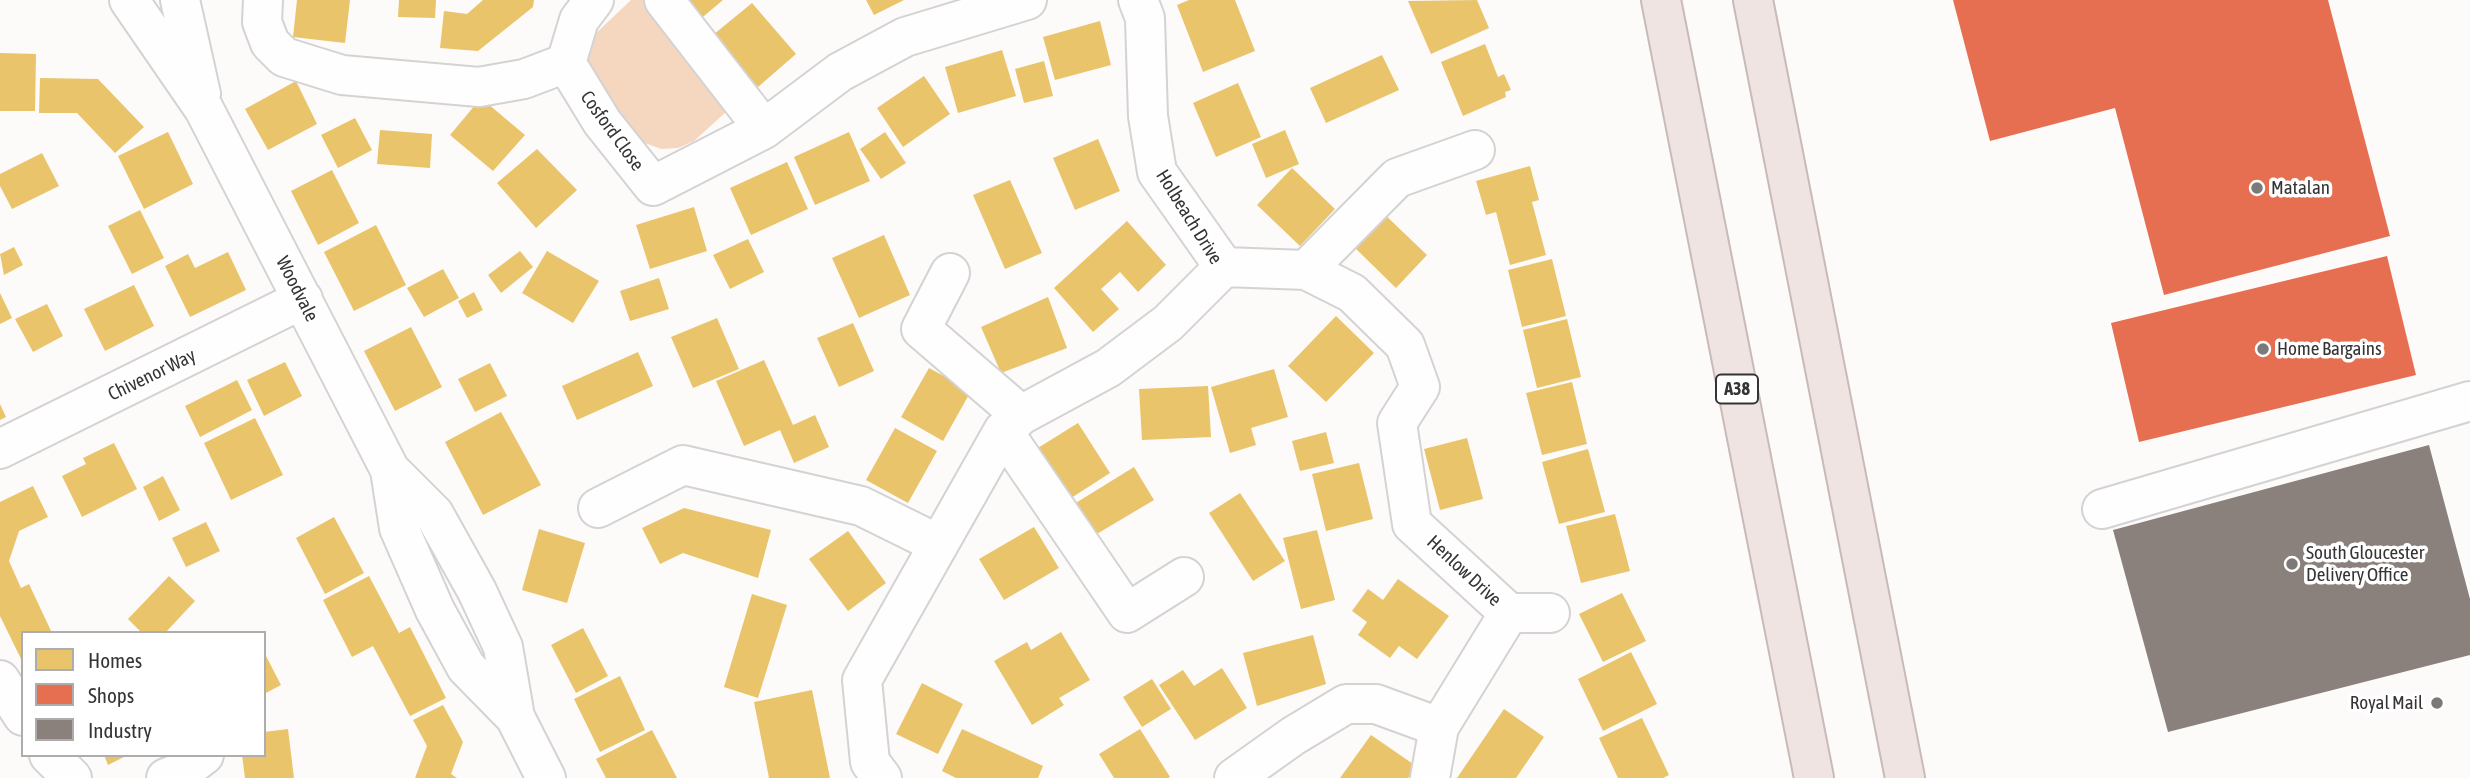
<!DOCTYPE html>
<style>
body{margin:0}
#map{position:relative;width:2470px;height:778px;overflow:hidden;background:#fdfafa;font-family:"Asap Condensed",sans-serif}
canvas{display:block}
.legend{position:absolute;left:21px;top:631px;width:245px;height:126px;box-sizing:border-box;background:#fff;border:2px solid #aeadad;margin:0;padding:9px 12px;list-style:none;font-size:21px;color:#353333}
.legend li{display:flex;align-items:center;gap:14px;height:35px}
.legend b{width:35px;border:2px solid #aeadad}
</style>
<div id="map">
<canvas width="2470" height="778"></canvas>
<ul class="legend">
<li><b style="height:19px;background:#e9c46a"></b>Homes</li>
<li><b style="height:19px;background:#e76f51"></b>Shops</li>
<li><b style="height:19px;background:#8a817c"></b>Industry</li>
</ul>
</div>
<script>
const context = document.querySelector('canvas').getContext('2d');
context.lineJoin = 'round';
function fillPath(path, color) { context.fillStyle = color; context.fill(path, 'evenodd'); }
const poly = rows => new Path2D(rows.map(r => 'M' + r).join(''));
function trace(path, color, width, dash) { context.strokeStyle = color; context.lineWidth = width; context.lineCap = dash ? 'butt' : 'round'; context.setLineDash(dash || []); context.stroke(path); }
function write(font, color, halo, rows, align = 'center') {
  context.font = font + ' "Asap Condensed",sans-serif'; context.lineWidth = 7; context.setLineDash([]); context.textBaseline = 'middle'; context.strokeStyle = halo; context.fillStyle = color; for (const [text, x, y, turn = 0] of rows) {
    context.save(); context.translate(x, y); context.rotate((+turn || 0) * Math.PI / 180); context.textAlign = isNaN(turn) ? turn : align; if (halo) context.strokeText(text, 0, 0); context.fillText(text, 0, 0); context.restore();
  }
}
fillPath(poly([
 [631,0,645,0,737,102,694,141,678,148,661,149,634,139,587,78,586,54,592,37]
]), '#f5d7c0');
fillPath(poly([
 [297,0,350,0,345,43,293,37],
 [399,0,436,0,435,18,398,17],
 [483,0,534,0,533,7,478,51,440,48,444,11,467,14],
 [680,0,723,0,698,21],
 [866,0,904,0,874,15],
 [1189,0,1235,0,1255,51,1203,72,1177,5],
 [1477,0,1489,28,1431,54,1408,1],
 [752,3,796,54,758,87,713,35],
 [1100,21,1111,65,1055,80,1043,37],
 [1485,44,1498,77,1504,74,1511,90,1505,92,1506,97,1463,116,1441,62],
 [1002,50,1016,96,958,113,945,67],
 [0,53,36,54,35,111,0,111],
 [1382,55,1399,90,1326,123,1310,88],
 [1044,61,1053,96,1024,103,1015,69],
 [924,76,950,114,903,147,877,108],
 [40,78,98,79,144,127,115,153,77,113,39,113],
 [296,81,317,124,268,150,245,109],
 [1238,83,1261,137,1216,157,1193,103],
 [481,98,525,135,493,171,450,135],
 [355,118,372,150,338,168,321,135],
 [380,130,432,134,430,168,377,164],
 [1285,130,1299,164,1266,178,1252,144],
 [168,132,193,184,144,209,118,156],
 [849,132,870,181,815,205,794,157],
 [885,132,906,163,881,179,860,149],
 [1098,139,1120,191,1075,210,1053,158],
 [537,149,577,190,536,228,497,183],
 [42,153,59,186,12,209,0,186,0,174],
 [787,162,808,209,751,235,730,188],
 [1530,166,1539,200,1532,202,1546,255,1510,265,1496,212,1486,215,1476,181],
 [1292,168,1335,209,1300,246,1257,205],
 [332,170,359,223,318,245,291,191],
 [1010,180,1042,253,1005,269,973,195],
 [694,207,707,251,650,269,636,225],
 [140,210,164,258,132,274,108,226],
 [1381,211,1427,255,1396,288,1350,243],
 [1127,221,1166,265,1138,292,1120,272,1101,289,1119,309,1093,332,1054,288],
 [376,225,406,285,354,311,324,252],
 [884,235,910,295,859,318,832,258],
 [748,239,764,272,730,289,713,255],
 [14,247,23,265,4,275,0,254],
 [520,251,533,267,501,293,488,275],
 [547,251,599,281,573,323,522,293],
 [228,252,246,290,190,317,165,266,188,254,195,268],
 [1552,259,1566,316,1522,327,1508,270],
 [443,269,459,298,424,317,407,288],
 [659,278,669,309,630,321,620,291],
 [134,285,154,326,105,351,84,309],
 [474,292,483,310,467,318,458,301],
 [0,293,12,318,0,324],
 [1048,297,1067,348,1001,373,981,327],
 [47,304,63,336,33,352,15,319],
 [1336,316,1374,353,1326,402,1288,366],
 [717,318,739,369,693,388,671,337],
 [1567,319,1581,377,1537,388,1523,330],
 [853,323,874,371,839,387,817,338],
 [411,327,442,387,395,411,364,351],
 [638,352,653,386,577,420,562,386],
 [764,360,793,425,815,415,829,447,794,463,780,430,744,446,716,381],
 [285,362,302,396,264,416,247,380],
 [490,363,507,396,475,412,458,379],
 [929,368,971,391,943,441,901,417],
 [1274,369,1288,417,1251,428,1256,445,1230,453,1211,387],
 [237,380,252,410,200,437,185,406],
 [1572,382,1587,444,1542,455,1526,393],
 [1208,386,1211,437,1142,440,1139,389],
 [0,404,6,417,0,420],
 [501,412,541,485,483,515,445,442],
 [255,418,283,475,231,500,204,443],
 [1078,423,1110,473,1068,500,1033,451],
 [895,428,937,451,908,503,866,480],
 [1326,432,1334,463,1300,471,1292,441],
 [1467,438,1483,499,1440,510,1424,449],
 [114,443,137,489,82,517,62,476,86,464,83,458],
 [1588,449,1605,512,1559,524,1542,462],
 [1359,463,1373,519,1326,531,1312,474],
 [1134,467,1154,500,1085,541,1066,509],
 [163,476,180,510,159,521,143,487],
 [33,486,48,517,19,531,9,561,21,588,29,584,52,633,23,633,23,663,0,616,0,502],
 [1240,493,1285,561,1253,581,1209,513],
 [684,508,771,530,758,578,683,553,660,564,642,528],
 [1615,514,1630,571,1581,583,1566,526],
 [334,517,364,573,325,594,296,538],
 [206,522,220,551,186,567,172,538],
 [1034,527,1059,568,1004,600,979,559],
 [539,529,585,543,567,603,522,590],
 [1317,530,1335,600,1301,609,1283,538],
 [848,531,886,583,848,611,809,559],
 [169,576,195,601,165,633,142,633,128,619],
 [369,576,399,633,410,627,446,698,410,716,373,646,352,657,323,600],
 [1398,579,1449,616,1417,659,1399,646,1390,658,1358,635,1367,622,1352,611,1368,589,1383,600],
 [1622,593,1646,641,1603,662,1579,614],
 [752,594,787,605,758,698,724,687],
 [583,628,608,676,576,693,551,645],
 [1061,632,1090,680,1059,698,1064,705,1032,725,994,661,1027,642,1031,650],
 [1313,635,1326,684,1257,706,1243,653],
 [264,652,281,685,264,694],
 [1631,652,1657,704,1603,731,1578,679],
 [1222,668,1247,708,1195,740,1159,685,1183,670,1194,686],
 [620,676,645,730,600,752,574,699],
 [1152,679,1171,709,1142,727,1123,697],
 [922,683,963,704,938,754,896,734],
 [812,690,830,778,769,778,754,702],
 [443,705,463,742,451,774,457,778,415,778,427,746,413,720],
 [1504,709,1544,737,1516,778,1457,778],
 [1642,718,1669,775,1663,778,1618,778,1599,738],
 [288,729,294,778,245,778,242,755,264,755,264,732],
 [962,729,1043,766,1038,778,956,778,942,771],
 [1140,729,1170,777,1168,778,1114,778,1099,754],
 [652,730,677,778,606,778,596,759],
 [1371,735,1416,766,1408,778,1340,778],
 [104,755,128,755,108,765]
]), '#e9c46a');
fillPath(poly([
 [1953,0,2328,0,2390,236,2164,295,2115,108,1990,141],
 [2387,256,2416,375,2139,442,2111,323]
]), '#e76f51');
fillPath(poly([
 [2429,445,2470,599,2470,655,2168,732,2113,530]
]), '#8a817c');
const minor = poly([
 [129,0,204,109,390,470,399,528,435,610,466,667,515,717,546,778],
 [180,0,201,94],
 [263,0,262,22,270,43,284,57,342,75,479,87,524,79,566,63],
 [594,0,579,20,566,63,602,122,653,186,764,129,840,72,905,37,1027,0],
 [664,0,764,129],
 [1224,267,1306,270,1352,293,1405,345,1420,387,1397,423,1412,524,1509,613,1439,727,1376,704,1346,704,1293,736,1234,778],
 [1306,270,1397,178,1475,150],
 [950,273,921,329,1021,415],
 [1003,431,1127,613,1184,577],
 [0,449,303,299],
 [390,470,434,514,477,591,503,647,515,717],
 [598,508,683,465,861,506,938,544],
 [2102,509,2470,401],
 [1509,613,1550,613],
 [0,680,23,716],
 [49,755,72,778],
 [166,778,183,771,204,755],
 [882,778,870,762,862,680,1003,431,1021,415,1108,368,1168,323,1224,267,1157,172,1148,116,1145,18,1138,0],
 [1430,778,1439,727]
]);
const highway = poly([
 [1661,0,1814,778],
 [1753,0,1905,778]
]);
trace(minor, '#d4d2d2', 42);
trace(highway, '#c8bab7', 42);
trace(minor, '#fffefe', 38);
trace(highway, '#efe4e1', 38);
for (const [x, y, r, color] of [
 [2257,188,7,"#7b7979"],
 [2263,349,7,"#7b7979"],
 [2292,564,7,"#7b7979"],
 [2437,703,7,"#7b7979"]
]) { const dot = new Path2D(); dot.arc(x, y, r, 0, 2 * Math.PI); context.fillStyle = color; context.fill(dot); trace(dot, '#fff', 2.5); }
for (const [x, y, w] of [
 [1737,389,42]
]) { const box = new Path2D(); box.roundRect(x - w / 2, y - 14.5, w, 29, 5); context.fillStyle = '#fff'; context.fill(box); trace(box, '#353333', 2); }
write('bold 18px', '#353333', null, [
 ["A38",1737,389]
]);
write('19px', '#353333', '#fff', [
 ["Cosford Close",612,131,54],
 ["Holbeach Drive",1189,217,58],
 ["Woodvale",297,289,63],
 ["Chivenor Way",152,375,-26],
 ["Henlow Drive",1464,571,43]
]);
write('19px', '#353333', '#fff', [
 ["Matalan",2271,188],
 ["Home Bargains",2277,349],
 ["South Gloucester",2306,553],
 ["Delivery Office",2306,575],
 ["Royal Mail",2423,703,"right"]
], 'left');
</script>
